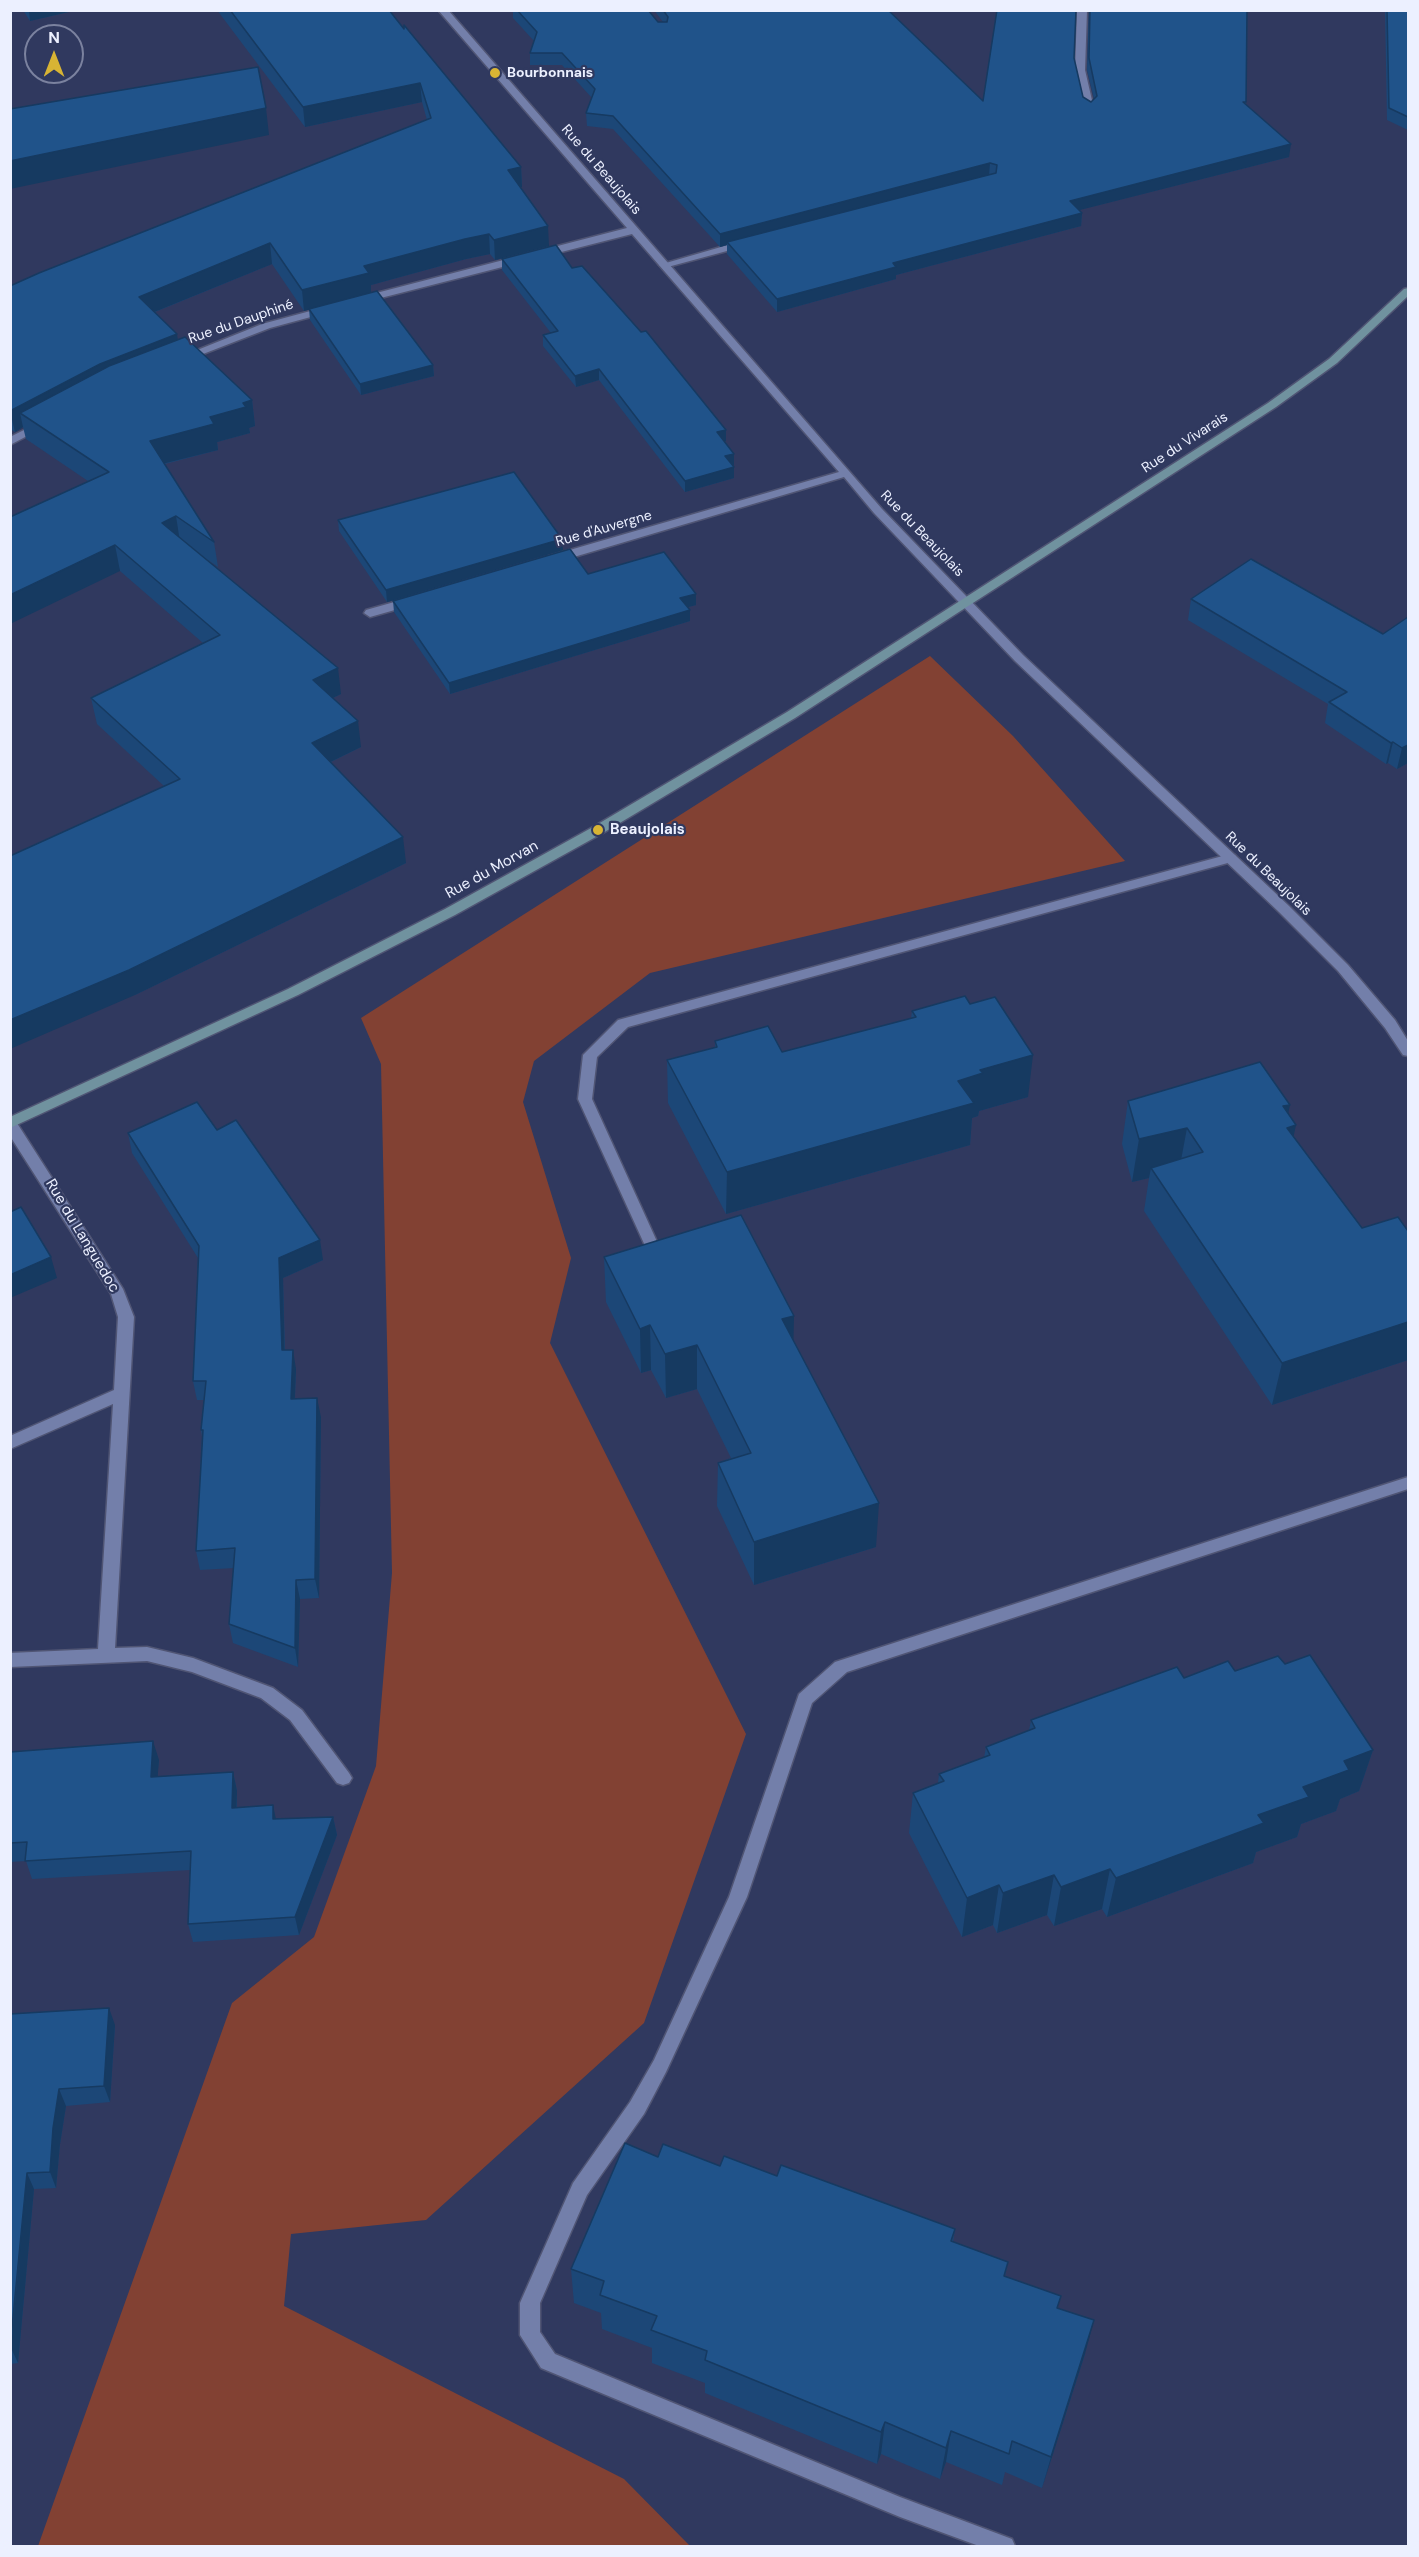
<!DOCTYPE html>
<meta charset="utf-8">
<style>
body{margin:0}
#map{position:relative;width:1419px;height:2557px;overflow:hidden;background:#30395f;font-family:"DM Sans",sans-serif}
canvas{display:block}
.frame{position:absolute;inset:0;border:12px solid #ecf0ff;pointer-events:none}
.north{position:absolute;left:24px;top:24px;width:60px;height:60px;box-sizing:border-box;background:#30395f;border:2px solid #7b829f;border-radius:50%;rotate:0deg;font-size:16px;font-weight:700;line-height:24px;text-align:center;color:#ecf0ff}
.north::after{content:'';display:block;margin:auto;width:21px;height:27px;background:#d8b434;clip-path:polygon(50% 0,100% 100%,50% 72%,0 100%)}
</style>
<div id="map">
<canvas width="1419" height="2557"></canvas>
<div class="frame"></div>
<div class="north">N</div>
</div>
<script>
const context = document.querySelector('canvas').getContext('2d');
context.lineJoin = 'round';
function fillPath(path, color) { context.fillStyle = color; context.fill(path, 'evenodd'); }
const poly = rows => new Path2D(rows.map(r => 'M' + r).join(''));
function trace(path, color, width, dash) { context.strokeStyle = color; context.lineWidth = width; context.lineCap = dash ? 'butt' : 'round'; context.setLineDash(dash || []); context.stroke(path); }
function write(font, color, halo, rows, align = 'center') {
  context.font = font + ' "DM Sans",sans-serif'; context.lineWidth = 4.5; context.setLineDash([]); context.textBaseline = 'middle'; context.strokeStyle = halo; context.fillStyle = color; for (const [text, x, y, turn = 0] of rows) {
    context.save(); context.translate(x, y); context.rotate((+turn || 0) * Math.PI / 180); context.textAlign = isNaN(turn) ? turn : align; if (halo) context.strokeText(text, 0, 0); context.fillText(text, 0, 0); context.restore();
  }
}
fillPath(poly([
 [930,656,1013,736,1125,861,650,973,534,1061,523,1102,571,1258,550,1343,746,1734,644,2023,426,2220,291,2234,284,2306,624,2479,690,2546,38,2546,232,2003,314,1937,376,1766,392,1573,381,1064,361,1018]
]), '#824133');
const lane = poly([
 [745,240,749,241,749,245,664,268,659,265,745,240],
 [1230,854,1235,855,1237,858,1235,861,628,1027,597,1057,592,1099,659,1246,657,1250,647,1250,578,1099,583,1055,618,1020,1230,854]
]);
const street = poly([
 [438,10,448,10,882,509,1023,655,1289,906,1348,965,1395,1020,1408,1041,1408,1056,1403,1055,1385,1028,1338,971,1279,912,1015,661,874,513,844,477,557,562,549,562,549,556,839,472,632,234,365,302,357,302,357,298,627,228,438,10],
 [1077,10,1087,10,1085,70,1094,109,1089,112,1084,109,1075,70,1077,10],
 [329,306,334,309,333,311,270,328,185,361,177,361,175,359,262,324,329,306],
 [40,422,46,425,44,427,10,445,10,437,40,422],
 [412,597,418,601,416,604,370,617,364,613,366,610,412,597],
 [10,1119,15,1120,123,1289,134,1317,115,1648,147,1647,193,1658,273,1688,302,1710,349,1773,352,1778,349,1783,343,1785,337,1783,290,1720,261,1698,192,1672,147,1661,10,1667,10,1653,98,1649,113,1404,10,1449,10,1436,114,1390,118,1317,111,1294,10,1136,10,1119],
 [1408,1477,1408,1489,847,1672,812,1703,747,1897,666,2072,644,2114,587,2195,540,2303,540,2332,555,2354,900,2497,1012,2539,1015,2546,979,2546,900,2517,541,2368,520,2335,520,2303,573,2183,630,2102,654,2060,729,1897,799,1694,835,1662,1408,1477]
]);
const secondary = poly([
 [1408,288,1408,296,1337,363,1276,407,795,718,603,833,455,915,298,995,10,1128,10,1117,288,989,445,909,593,827,787,712,1268,403,1329,359,1404,289,1408,288]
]);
trace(lane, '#505574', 3);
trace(street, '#505574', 3);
trace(secondary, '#505574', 3);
fillPath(lane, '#737faa');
fillPath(street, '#737faa');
fillPath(secondary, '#70929f');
fillPath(poly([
 [23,10,77,10,30,21],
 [217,10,389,10,521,167,522,187,520,187,549,246,495,260,490,254,466,259,371,285,371,293,433,365,434,376,361,395,310,320,309,309,304,311,272,264,155,312,178,340,252,400,255,426,249,428,250,433,217,442,218,450,165,464,214,542,218,567,208,560,341,694,333,698,361,747,331,762,406,863,135,995,164,786,97,724,91,698,203,643,120,571,88,481,26,439,23,427,15,432,10,429,10,286,427,120,422,102,305,127],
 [513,10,648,10,658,22,663,22,654,10,888,10,983,101,1074,58,1083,97,1091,102,1094,99,1087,70,1089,10,1247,10,1246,105,1289,157,1079,210,1082,213,1081,226,896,275,896,279,777,312,727,254,727,245,720,247,613,129,587,126,586,113,592,98,562,65,530,65,530,53,534,41,513,18],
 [1385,10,1408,10,1408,130,1387,120],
 [502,259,572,268,726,430,726,441,724,441,734,465,733,465,734,478,685,492,599,380,576,387,543,346,543,335,551,333,502,270],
 [338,520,563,550,387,602,339,531],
 [588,574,696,605,688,607,690,621,450,694,394,612,393,601],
 [1191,599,1383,634,1408,763,1397,769,1388,763,1386,764,1325,723,1328,704,1188,620],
 [912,1011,1028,1097,979,1111,978,1116,972,1118,970,1145,726,1214,668,1103,667,1060,715,1048,715,1041,782,1052,911,1019],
 [1128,1101,1288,1113,1294,1137,1362,1228,1408,1231,1408,1360,1272,1405,1144,1211,1149,1178,1132,1182,1122,1144],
 [217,1130,323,1260,283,1278,285,1350,296,1369,295,1398,321,1417,319,1598,300,1599,298,1667,233,1643,229,1624,234,1568,200,1570,196,1551,202,1437,201,1430,204,1400,197,1400,193,1381,198,1258,132,1153,128,1133],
 [604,1257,793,1342,876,1547,754,1585,717,1506,718,1463,731,1458,697,1389,666,1398,651,1370,641,1373,606,1302],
 [1285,1664,1373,1750,1359,1791,1340,1799,1336,1811,1301,1824,1297,1837,1256,1852,1253,1863,1107,1917,1102,1909,1054,1926,1047,1915,997,1933,993,1925,962,1937,909,1833,913,1793,938,1783,939,1774,984,1758,986,1747,1029,1731,1031,1720,1184,1678],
 [10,1752,159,1760,157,1777,233,1772,237,1791,237,1808,276,1819,333,1817,337,1835,299,1935,193,1942,188,1924,190,1870,32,1879,26,1861,10,1862],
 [10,2014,115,2025,110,2102,66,2106,60,2144,56,2188,34,2189,18,2363,10,2364],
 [658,2157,720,2166,777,2176,955,2229,953,2242,1008,2262,1005,2276,1058,2308,1085,2354,1042,2488,1005,2472,1002,2485,946,2462,940,2479,881,2454,877,2464,705,2393,705,2383,652,2363,652,2348,602,2329,601,2313,574,2303,571,2269]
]), '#1c4777');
fillPath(poly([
 [29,10,77,10,30,21],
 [420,83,422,102,305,127,303,107],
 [266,108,269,135,10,189,10,161],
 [1291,144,1289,157,1068,213,1070,201],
 [990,163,989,176,727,242,727,245,720,247,720,234],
 [521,167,522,187,509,190,508,170],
 [1082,213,1081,226,896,275,896,279,777,312,777,299,893,263],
 [548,226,549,246,495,260,494,240],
 [489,234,490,254,466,259,371,285,371,293,304,311,302,290,364,266,465,239],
 [270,243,272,264,142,317,139,297],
 [177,334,180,354,20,413,23,427,15,432,10,411,100,364],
 [433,365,434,376,361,395,360,384],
 [599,369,599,380,576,387,575,376],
 [252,400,255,426,249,428,250,433,217,442,218,450,154,466,150,441,243,403],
 [726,430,726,441,717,443,717,432],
 [734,454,734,465,725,467,725,456],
 [734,467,734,478,685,492,685,481],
 [176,516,180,542,162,523],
 [562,539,563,550,387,602,386,590],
 [115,545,120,571,10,624,10,595],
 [696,594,696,605,681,609,680,598],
 [690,610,690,621,450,694,449,683],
 [338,668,341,694,316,706,313,680],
 [358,721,361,747,316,769,312,743],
 [1393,742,1388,763,1386,764,1391,743],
 [1408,745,1408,763,1397,769,1402,748],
 [403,837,406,863,135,995,10,1049,10,1020],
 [1033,1055,1028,1097,979,1111,978,1116,972,1118,970,1145,726,1214,727,1172,958,1081,980,1070],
 [1290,1105,1281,1147,1283,1106],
 [1296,1125,1287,1168,1287,1128],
 [1187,1128,1179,1171,1151,1168,1149,1178,1132,1182,1139,1139],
 [320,1240,323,1260,283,1278,285,1369,282,1350,279,1258],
 [51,1257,57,1278,10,1298,10,1275],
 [794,1316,793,1361,782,1319],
 [1408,1322,1408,1360,1272,1405,1282,1363],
 [650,1325,651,1370,641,1373,640,1329],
 [697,1345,697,1389,666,1398,665,1354],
 [293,1350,296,1369,294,1418,291,1399],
 [317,1398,321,1417,319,1598,315,1579],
 [879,1503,876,1547,754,1585,754,1542],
 [296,1580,300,1599,298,1667,295,1648],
 [153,1741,159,1760,156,1796,151,1777],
 [1373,1750,1359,1791,1340,1799,1336,1811,1301,1824,1297,1837,1256,1852,1253,1863,1107,1917,1116,1878,1258,1815,1344,1761],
 [233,1772,237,1791,236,1827,232,1808],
 [273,1805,277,1824,273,1819],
 [333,1817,337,1835,299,1935,295,1917],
 [1110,1869,1102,1909,1054,1926,1061,1887],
 [1054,1875,1047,1915,997,1933,1003,1893],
 [999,1885,993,1925,962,1937,967,1898],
 [109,2008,115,2025,110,2102,104,2086],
 [59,2089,66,2106,60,2144,56,2188,50,2172,53,2128],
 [27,2173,34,2189,18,2363,11,2348],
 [1094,2320,1085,2354,1042,2488,1051,2457],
 [885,2422,881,2454,877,2464,881,2432],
 [951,2431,946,2462,940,2479,946,2448]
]), '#163a61');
const building = poly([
 [230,10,389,10,404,29,404,25,521,167,508,170,548,226,494,240,489,234,465,239,364,266,369,273,302,290,270,243,139,297,177,334,100,364,10,411,10,286,39,273,431,118,420,83,303,107,230,10],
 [517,10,648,10,658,22,667,22,668,17,663,10,888,10,983,101,997,10,1076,10,1074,58,1083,97,1091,102,1097,96,1089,58,1090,10,1247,10,1246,102,1243,102,1291,144,1070,201,1082,213,893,263,896,267,777,299,727,242,996,173,997,165,990,163,720,234,613,116,586,113,595,89,562,53,530,53,537,32,517,10],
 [1387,10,1408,10,1408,117,1389,108,1387,10],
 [258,67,266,108,10,161,10,109,258,67],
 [556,245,572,268,582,266,641,332,646,331,726,430,717,432,734,454,725,456,734,467,685,481,599,369,575,376,543,335,558,331,502,259,556,245],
 [377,291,433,365,360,384,309,309,377,291],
 [185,337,252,400,243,403,246,407,210,417,214,424,150,441,214,542,176,516,162,523,338,668,313,680,358,721,312,743,403,837,129,970,10,1020,10,856,180,779,91,698,220,635,115,545,10,595,10,517,109,472,20,413,109,366,185,337],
 [514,472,562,539,386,590,338,520,514,472],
 [570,549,588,574,664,552,696,594,680,598,690,610,449,683,393,601,570,549],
 [1251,559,1383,634,1408,617,1408,745,1402,748,1393,742,1391,743,1329,702,1347,692,1191,599,1251,559],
 [965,996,970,1004,995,997,1033,1055,980,1070,983,1073,958,1081,974,1103,727,1172,667,1060,717,1047,715,1041,768,1026,782,1052,916,1017,912,1011,965,996],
 [1260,1062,1290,1105,1283,1106,1296,1125,1287,1128,1362,1228,1398,1217,1408,1231,1408,1322,1282,1363,1151,1168,1203,1152,1187,1128,1139,1139,1128,1101,1260,1062],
 [197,1102,217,1130,236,1120,320,1240,279,1258,282,1350,293,1350,291,1399,317,1398,315,1579,296,1580,295,1648,229,1624,235,1548,196,1551,203,1430,201,1430,206,1381,193,1381,199,1246,128,1133,197,1102],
 [21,1207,51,1257,10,1275,10,1212,21,1207],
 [741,1215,794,1316,782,1319,879,1503,754,1542,718,1463,751,1453,697,1345,665,1354,650,1325,640,1329,604,1257,741,1215],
 [1310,1655,1373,1750,1344,1761,1349,1770,1303,1787,1309,1797,1258,1815,1264,1823,1116,1878,1110,1869,1061,1887,1054,1875,1003,1893,999,1885,967,1898,913,1793,944,1781,939,1774,990,1755,986,1747,1035,1728,1031,1720,1177,1667,1184,1678,1228,1661,1235,1671,1278,1656,1285,1664,1310,1655],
 [153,1741,151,1777,233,1772,232,1808,273,1805,273,1819,333,1817,295,1917,188,1924,191,1851,25,1861,27,1842,10,1843,10,1752,153,1741],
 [109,2008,104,2086,59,2089,53,2128,50,2172,27,2173,10,2348,10,2014,109,2008],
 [625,2143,658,2157,663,2144,720,2166,724,2156,777,2176,781,2165,955,2229,951,2241,1008,2262,1004,2276,1061,2296,1057,2308,1094,2320,1051,2457,1012,2441,1009,2454,951,2431,946,2448,885,2422,881,2432,705,2360,707,2351,651,2330,657,2316,600,2295,604,2281,571,2269,625,2143]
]);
fillPath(building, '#20538a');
trace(building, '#163a61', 1.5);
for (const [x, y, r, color] of [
 [495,73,6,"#d8b434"],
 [598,830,6,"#d8b434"]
]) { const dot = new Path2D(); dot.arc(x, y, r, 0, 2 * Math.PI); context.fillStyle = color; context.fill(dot); trace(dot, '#30395f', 2); }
write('bold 14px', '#ecf0ff', '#30395f', [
 ["Bourbonnais",507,73]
], 'left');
write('14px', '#ecf0ff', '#30395f', [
 ["Rue du Beaujolais",601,170,49],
 ["Rue du Dauphiné",241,322,-19],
 ["Rue du Vivarais",1185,443,-33],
 ["Rue d'Auvergne",604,529,-16],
 ["Rue du Beaujolais",922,534,46],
 ["Rue du Beaujolais",1268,874,44]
]);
write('bold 15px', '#ecf0ff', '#30395f', [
 ["Beaujolais",610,830]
], 'left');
write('15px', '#ecf0ff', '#30395f', [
 ["Rue du Morvan",492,870,-29],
 ["Rue du Languedoc",82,1236,59]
]);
</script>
